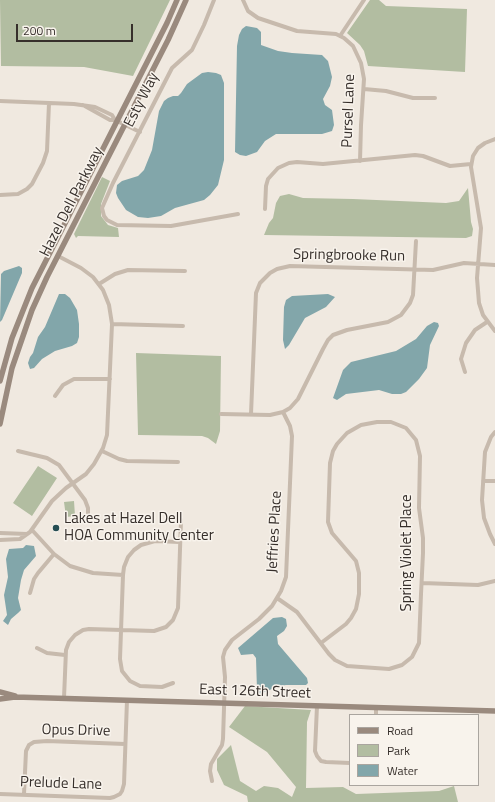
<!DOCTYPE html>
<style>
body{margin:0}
#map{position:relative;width:495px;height:802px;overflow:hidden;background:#f0e9e0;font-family:"Titillium Web",sans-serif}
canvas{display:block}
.legend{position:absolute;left:349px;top:714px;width:130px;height:72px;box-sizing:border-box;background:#f8f3ec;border:1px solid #aaa59f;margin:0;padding:5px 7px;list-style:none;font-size:12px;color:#362f2b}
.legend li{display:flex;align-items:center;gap:8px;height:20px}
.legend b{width:20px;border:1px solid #aaa59f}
.scale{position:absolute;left:16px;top:24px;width:117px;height:18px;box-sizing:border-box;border:2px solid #362f2b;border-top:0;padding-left:5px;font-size:12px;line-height:14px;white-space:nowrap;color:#362f2b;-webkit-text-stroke:3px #f8f3ec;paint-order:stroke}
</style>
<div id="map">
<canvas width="495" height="802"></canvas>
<ul class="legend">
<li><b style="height:5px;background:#9a8a7e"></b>Road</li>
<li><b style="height:11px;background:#b2bda1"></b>Park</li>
<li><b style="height:11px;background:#82a6aa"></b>Water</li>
</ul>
<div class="scale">200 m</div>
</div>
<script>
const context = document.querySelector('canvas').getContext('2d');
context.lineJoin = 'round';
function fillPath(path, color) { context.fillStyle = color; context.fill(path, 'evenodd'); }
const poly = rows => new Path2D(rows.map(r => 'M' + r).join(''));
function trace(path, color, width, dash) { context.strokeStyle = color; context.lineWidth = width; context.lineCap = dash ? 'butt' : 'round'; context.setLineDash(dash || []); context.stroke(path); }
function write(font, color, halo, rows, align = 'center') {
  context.font = font + ' "Titillium Web",sans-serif'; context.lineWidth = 3; context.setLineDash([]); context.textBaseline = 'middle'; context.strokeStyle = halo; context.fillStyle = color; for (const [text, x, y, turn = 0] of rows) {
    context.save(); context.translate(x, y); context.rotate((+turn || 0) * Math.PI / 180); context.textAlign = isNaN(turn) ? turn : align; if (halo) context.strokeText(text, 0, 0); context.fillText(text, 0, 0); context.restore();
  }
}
fillPath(poly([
 [0,0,170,0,133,76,84,67,1,66],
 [370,0,379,0,386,6,467,9,465,72,368,66,364,51,360,45,347,33],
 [102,177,110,181,101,204,101,216,108,225,118,228,119,237,78,236,76,238,74,234],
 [468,188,471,222,473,229,472,236,466,238,264,235,269,223,273,218,276,203,280,196,289,194,303,198,353,199,446,203,459,201],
 [136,353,221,356,220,431,216,444,208,438,202,436,138,435],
 [38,466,57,478,32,516,13,503],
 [74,501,75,516,66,517,64,502],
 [245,706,311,710,307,722,306,788,343,787,356,794,439,791,454,786,458,802,248,802,247,796,224,785,217,770,217,759,231,745,240,781,256,791,264,786,278,788,292,797,296,787,267,752,229,727]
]), '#b2bda1');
fillPath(poly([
 [246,26,257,28,261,32,261,45,278,51,292,53,322,55,328,61,332,77,330,86,323,99,325,105,332,110,334,125,332,131,322,134,276,134,265,141,257,152,246,156,240,155,235,152,237,46,239,35,242,29],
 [208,72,216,73,221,75,224,83,224,160,218,185,210,195,204,200,175,208,161,216,148,218,138,217,126,210,118,198,116,193,117,185,122,181,138,176,144,170,152,150,159,111,164,101,168,98,173,96,178,96,181,93,187,84,202,73],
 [19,266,22,268,22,273,2,320,0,322,1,274,4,271],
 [59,294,65,294,70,298,77,310,79,324,79,337,77,343,72,346,55,351,42,359,34,368,30,369,28,363,30,357,33,353,38,337,45,327],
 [328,294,335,297,326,307,305,318,289,345,285,349,283,340,284,307,286,300,292,296],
 [434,322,438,323,439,326,430,345,427,368,419,379,406,392,401,394,392,394,379,390,346,394,337,400,333,398,343,370,351,362,396,351,416,339,427,326],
 [26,545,34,546,36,556,24,570,21,580,18,598,21,610,18,613,11,619,8,625,3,621,7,615,4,595,8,577,6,559,9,549,23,548],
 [282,617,286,619,287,626,284,631,277,636,278,644,307,678,308,683,306,685,286,685,279,686,260,694,257,690,256,658,253,654,241,655,238,648,273,618]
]), '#82a6aa');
trace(poly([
 [214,0,204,25,192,50,172,68,113,183,102,208,104,216,107,220,117,225,171,226,238,214],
 [243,0,248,11,258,18,297,31,336,34,344,38,353,46,361,63,364,79,361,125,360,161],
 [340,36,364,0],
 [364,89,386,91,413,98,435,98],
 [0,101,74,104,95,107,112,115,115,120,140,132],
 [83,105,110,120,115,120],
 [495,139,485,143,478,148,473,156,471,167,481,228,477,278,479,303,483,315,495,331],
 [0,195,18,194,27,189,32,184,43,163,47,151,49,103],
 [265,209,266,186,268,179,278,168,289,163,297,162,323,164,415,155,423,156,450,166,471,164],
 [99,284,115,274,128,270,185,271],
 [112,324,183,326],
 [465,372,461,359,466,343,475,330,487,322],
 [55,396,63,385,74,379,110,379],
 [221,414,270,415,283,412,290,408,298,399,323,349,328,340,333,335,347,330,388,322,401,315,410,303,413,295,416,241],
 [251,414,256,293,260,283,270,273,277,269,290,266,433,270,464,263,495,265],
 [495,432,491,437,485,452,482,500,484,518,490,534,495,544],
 [18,451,47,458,59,465,85,500,88,508,88,519],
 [102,451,119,459,127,461,178,462],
 [483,481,495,481],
 [32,530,54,554,70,566,93,573,123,575],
 [0,533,27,534],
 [0,540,20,539,30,532,52,501,66,488,86,474,94,464,103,448,107,435,112,324,109,305,103,290,93,277,81,268,58,256],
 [422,583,478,585,495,581],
 [30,593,34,579,38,573,54,554],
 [277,598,297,612,329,654,335,660,347,666,389,669,402,665,412,657,419,643,421,594,423,553,423,538,419,508,420,456,416,440,406,428,391,422,377,422,361,425,347,433,337,444,333,451,330,463,328,522,332,533,356,561,359,573,359,594,356,609,351,618,346,624,321,643],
 [37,648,47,653,65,655],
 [173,683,162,687,140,686,130,681,122,671,120,659,123,575,124,567,128,557,134,550,141,545,155,541,180,542],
 [64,698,66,650,69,642,75,635,83,630,89,629,154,631,166,627,173,620,178,608,181,520],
 [317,706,315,751,317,756,321,761,326,762,350,763],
 [376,715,376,708],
 [212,781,210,771,211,764,222,745,223,739,225,677,223,657,225,650,232,640,259,619,272,606,281,591,286,577,292,436,290,426,283,412],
 [0,794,110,798,114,797,120,794,122,791,124,784,127,700],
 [24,794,26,751,29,745,34,742,47,741,125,744]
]), '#c7baad', 4);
trace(poly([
 [0,381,12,338,32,288,167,23,177,0],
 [0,424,12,368,32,310,47,277,168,40,186,0],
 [0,692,15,696],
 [0,699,15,697,495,711]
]), '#9a8a7e', 5.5);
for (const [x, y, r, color] of [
 [56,528,4,"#254d53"]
]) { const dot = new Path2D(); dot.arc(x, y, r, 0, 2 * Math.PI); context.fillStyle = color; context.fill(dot); trace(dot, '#f8f3ec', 1.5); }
write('15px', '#362f2b', '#f8f3ec', [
 ["Esty Way",142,100,-63],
 ["Pursel Lane",349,111,-88],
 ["Hazel Dell Parkway",72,202,-63],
 ["Springbrooke Run",349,256,1],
 ["Jeffries Place",275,532,-87],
 ["Spring Violet Place",407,553,-90],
 ["East 126th Street",255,692,2],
 ["Opus Drive",76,731,1],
 ["Prelude Lane",61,784,2]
]);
write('15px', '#362f2b', '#f8f3ec', [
 ["Lakes at Hazel Dell",64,519],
 ["HOA Community Center",64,536]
], 'left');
</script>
